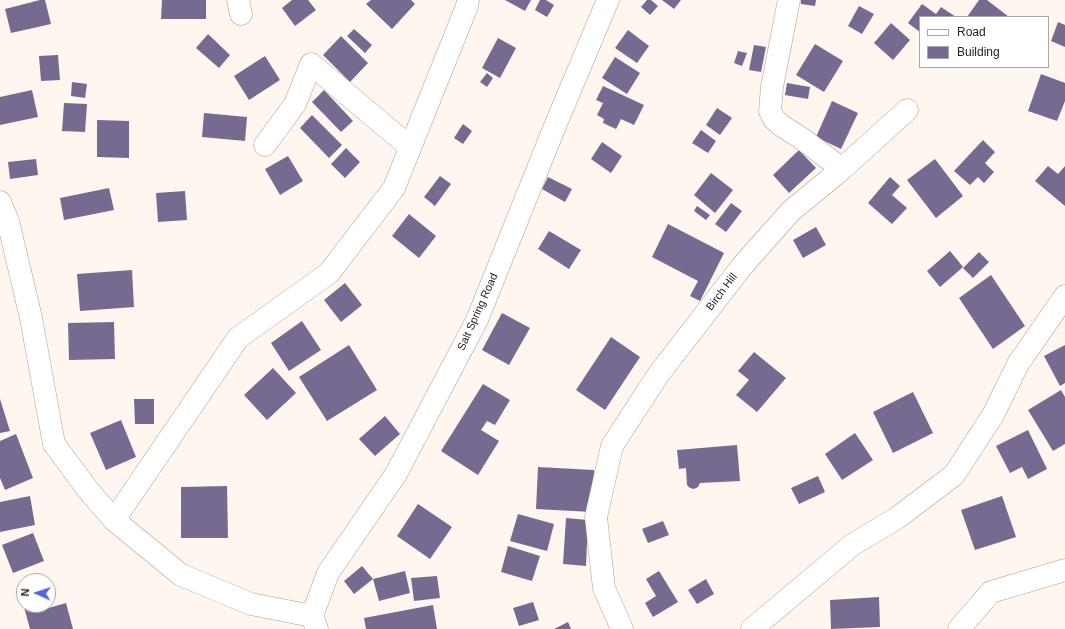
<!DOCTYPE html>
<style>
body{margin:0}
#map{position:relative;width:1065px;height:629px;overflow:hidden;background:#fef6ef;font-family:Helvetica,sans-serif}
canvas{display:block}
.legend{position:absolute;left:919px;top:16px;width:130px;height:52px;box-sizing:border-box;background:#fff;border:1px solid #a9a7a4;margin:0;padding:5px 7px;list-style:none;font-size:12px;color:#29221c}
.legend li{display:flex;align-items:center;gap:8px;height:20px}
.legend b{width:20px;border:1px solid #a9a7a4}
.north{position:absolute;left:16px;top:573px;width:40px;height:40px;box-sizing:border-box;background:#fff;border:1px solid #a9a7a4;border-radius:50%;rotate:273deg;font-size:11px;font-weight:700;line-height:16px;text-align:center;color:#29221c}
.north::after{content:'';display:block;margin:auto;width:14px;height:18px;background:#5465db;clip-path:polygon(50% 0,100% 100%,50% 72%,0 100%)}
</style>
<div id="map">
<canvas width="1065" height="629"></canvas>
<ul class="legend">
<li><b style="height:5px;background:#fff"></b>Road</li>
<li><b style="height:11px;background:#766a91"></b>Building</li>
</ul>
<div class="north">N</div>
</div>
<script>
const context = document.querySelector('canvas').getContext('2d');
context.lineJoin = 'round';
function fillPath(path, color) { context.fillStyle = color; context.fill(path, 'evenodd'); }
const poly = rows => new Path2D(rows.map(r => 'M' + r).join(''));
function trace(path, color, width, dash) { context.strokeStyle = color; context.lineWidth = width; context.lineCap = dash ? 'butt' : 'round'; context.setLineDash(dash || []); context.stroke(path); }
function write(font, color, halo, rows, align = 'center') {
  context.font = font + ' Helvetica,sans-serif'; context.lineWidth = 3; context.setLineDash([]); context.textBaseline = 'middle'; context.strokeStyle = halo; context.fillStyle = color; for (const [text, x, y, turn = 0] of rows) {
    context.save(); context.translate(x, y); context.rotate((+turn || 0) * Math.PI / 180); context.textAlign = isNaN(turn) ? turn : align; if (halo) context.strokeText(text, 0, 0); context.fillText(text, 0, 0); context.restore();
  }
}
fillPath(poly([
 [40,0,45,0,51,24,11,33,5,9],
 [162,0,206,0,206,19,161,19],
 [292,0,308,0,316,10,295,26,282,8],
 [371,0,411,0,415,4,392,29,366,4],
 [505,0,531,0,525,11],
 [540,0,546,0,554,5,547,17,535,10],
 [647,0,651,0,658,6,650,15,641,7],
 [662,0,681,0,674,9],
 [801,0,816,0,815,6,801,4],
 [979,0,987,0,1009,17,967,17],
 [922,4,936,14,941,7,956,17,920,17,920,32,908,23],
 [859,6,874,14,862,34,848,26],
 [1058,22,1065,25,1065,47,1051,41],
 [891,23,910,40,893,60,874,43],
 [354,29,372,45,365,53,347,36],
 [628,30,649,46,637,63,615,48],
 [208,34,230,55,219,68,196,48],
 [341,36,368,63,350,82,323,55],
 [498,38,516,48,500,78,482,68],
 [815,44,843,61,824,92,796,75],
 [754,45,766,47,761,72,749,70],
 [738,51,747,53,742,66,734,63],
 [58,55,60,80,41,81,39,56],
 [265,56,280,80,249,100,234,76],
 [615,57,640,73,627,94,602,78],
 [487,73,493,78,487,87,480,82],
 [1041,74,1065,83,1065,101,1057,121,1028,111],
 [72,82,87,84,85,98,71,96],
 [787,83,810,87,808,99,785,95],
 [603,86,644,105,634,125,621,119,616,129,603,123,604,119,597,115,603,103,596,100],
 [32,90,38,117,0,125,0,97],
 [324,90,353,121,341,132,312,102],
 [832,101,858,113,841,149,816,137],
 [64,103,87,104,85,132,62,131],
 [717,108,732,118,720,135,706,125],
 [204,113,247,117,245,141,202,137],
 [312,115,342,145,329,158,300,128],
 [97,120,129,121,129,158,97,157],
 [463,124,472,131,463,144,454,138],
 [701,130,716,141,708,153,692,143],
 [983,140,995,152,985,163,994,172,984,183,978,177,970,185,954,171],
 [602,142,622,156,611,173,591,159],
 [346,148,360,162,345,178,331,164],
 [799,150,816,168,789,193,773,175],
 [288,156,303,181,280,195,265,169],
 [36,159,38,175,10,179,8,162],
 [935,159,963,196,936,218,907,180],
 [1048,166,1058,174,1065,166,1065,206,1035,181],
 [711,173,733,190,715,213,694,195],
 [440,176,451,184,435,206,424,197],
 [548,177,572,189,565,202,542,189],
 [890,177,900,186,892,195,907,208,892,224,868,203],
 [109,188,114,210,64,220,60,198],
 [185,191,187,220,158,222,156,193],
 [731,203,742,211,726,232,715,224],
 [697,206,710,215,706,220,694,211],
 [409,214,436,236,419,258,392,236],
 [668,224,724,253,700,301,690,296,698,281,652,257],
 [816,227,826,245,803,258,793,240],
 [549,231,581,250,569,269,538,249],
 [950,251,963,267,940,287,927,271],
 [979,252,989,262,973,278,963,268],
 [132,270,134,307,80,311,77,274],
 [991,275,1025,326,993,349,959,298],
 [345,283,362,305,341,322,324,300],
 [502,313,530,328,509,365,482,350],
 [302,321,321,350,289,371,271,343],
 [114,322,115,359,69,360,68,323],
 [611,337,640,357,605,410,576,390],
 [349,345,377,390,327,421,299,377],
 [1065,345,1065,383,1060,386,1044,356],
 [754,352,786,378,757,412,736,395,749,380,738,371],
 [273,368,296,393,267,420,244,395],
 [483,384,510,400,495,425,487,421,481,430,499,441,478,475,441,451],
 [1061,390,1065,397,1065,444,1053,451,1028,410],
 [913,392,933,433,893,453,873,412],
 [0,399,10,431,0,433],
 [134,399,154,399,154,424,135,424],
 [385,416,400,434,375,456,359,439],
 [121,420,136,457,106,470,90,433],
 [1028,430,1047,469,1028,479,1022,467,1010,473,996,446],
 [855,433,873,460,842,480,825,454],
 [16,434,33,478,5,490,0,478,0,441],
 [737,445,740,481,700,483,698,487,694,489,690,488,687,485,686,468,679,469,677,450],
 [538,467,594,470,592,512,536,509],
 [818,476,825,492,799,504,791,488],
 [227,486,228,538,181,538,181,487],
 [30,496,35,525,0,532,0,502],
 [1002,496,1016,537,975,550,961,510],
 [418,504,452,527,430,559,397,536],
 [518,514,554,524,547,551,510,541],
 [566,518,588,520,586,566,563,564],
 [663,521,669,535,648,543,642,529],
 [33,533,44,561,13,573,2,545],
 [508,546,540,556,532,581,501,572],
 [362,566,373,579,354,594,344,581],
 [405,571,410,593,379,601,373,579],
 [659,571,678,602,653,617,645,603,656,596,646,579],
 [437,576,440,598,414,601,411,578],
 [706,579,714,594,697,604,688,590],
 [879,597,880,627,831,629,830,600],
 [22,600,24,600,24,605,37,605,38,611,66,603,73,629,30,629],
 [533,602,539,620,519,626,513,608],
 [433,605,437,629,366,629,364,618],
 [568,622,571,629,554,629]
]), '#766a91');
const street = poly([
 [238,0,241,14],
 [265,145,295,104,311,64,410,147],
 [842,169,907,110],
 [0,202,8,221,31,318,54,444,88,490,114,520,181,575,251,604,312,616],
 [114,520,238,338,329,273,394,188,467,6,468,0],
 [622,629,604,588,596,517,612,446,658,375,743,265,791,211,842,169,801,138,782,126,774,119,770,111,772,87,789,0],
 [752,629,852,545,897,518,954,475,993,415,1018,364,1065,296],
 [959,629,991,592,1065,570]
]);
const secondary = poly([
 [317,629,312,616,328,573,396,474,477,320,555,126,608,0]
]);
trace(street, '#b09d8e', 23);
trace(secondary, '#b09d8e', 23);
trace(street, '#fff', 22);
trace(secondary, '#fff', 22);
write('11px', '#29221c', '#fff', [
 ["Birch Hill",722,292,-53],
 ["Salt Spring Road",478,312,-66]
]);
</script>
